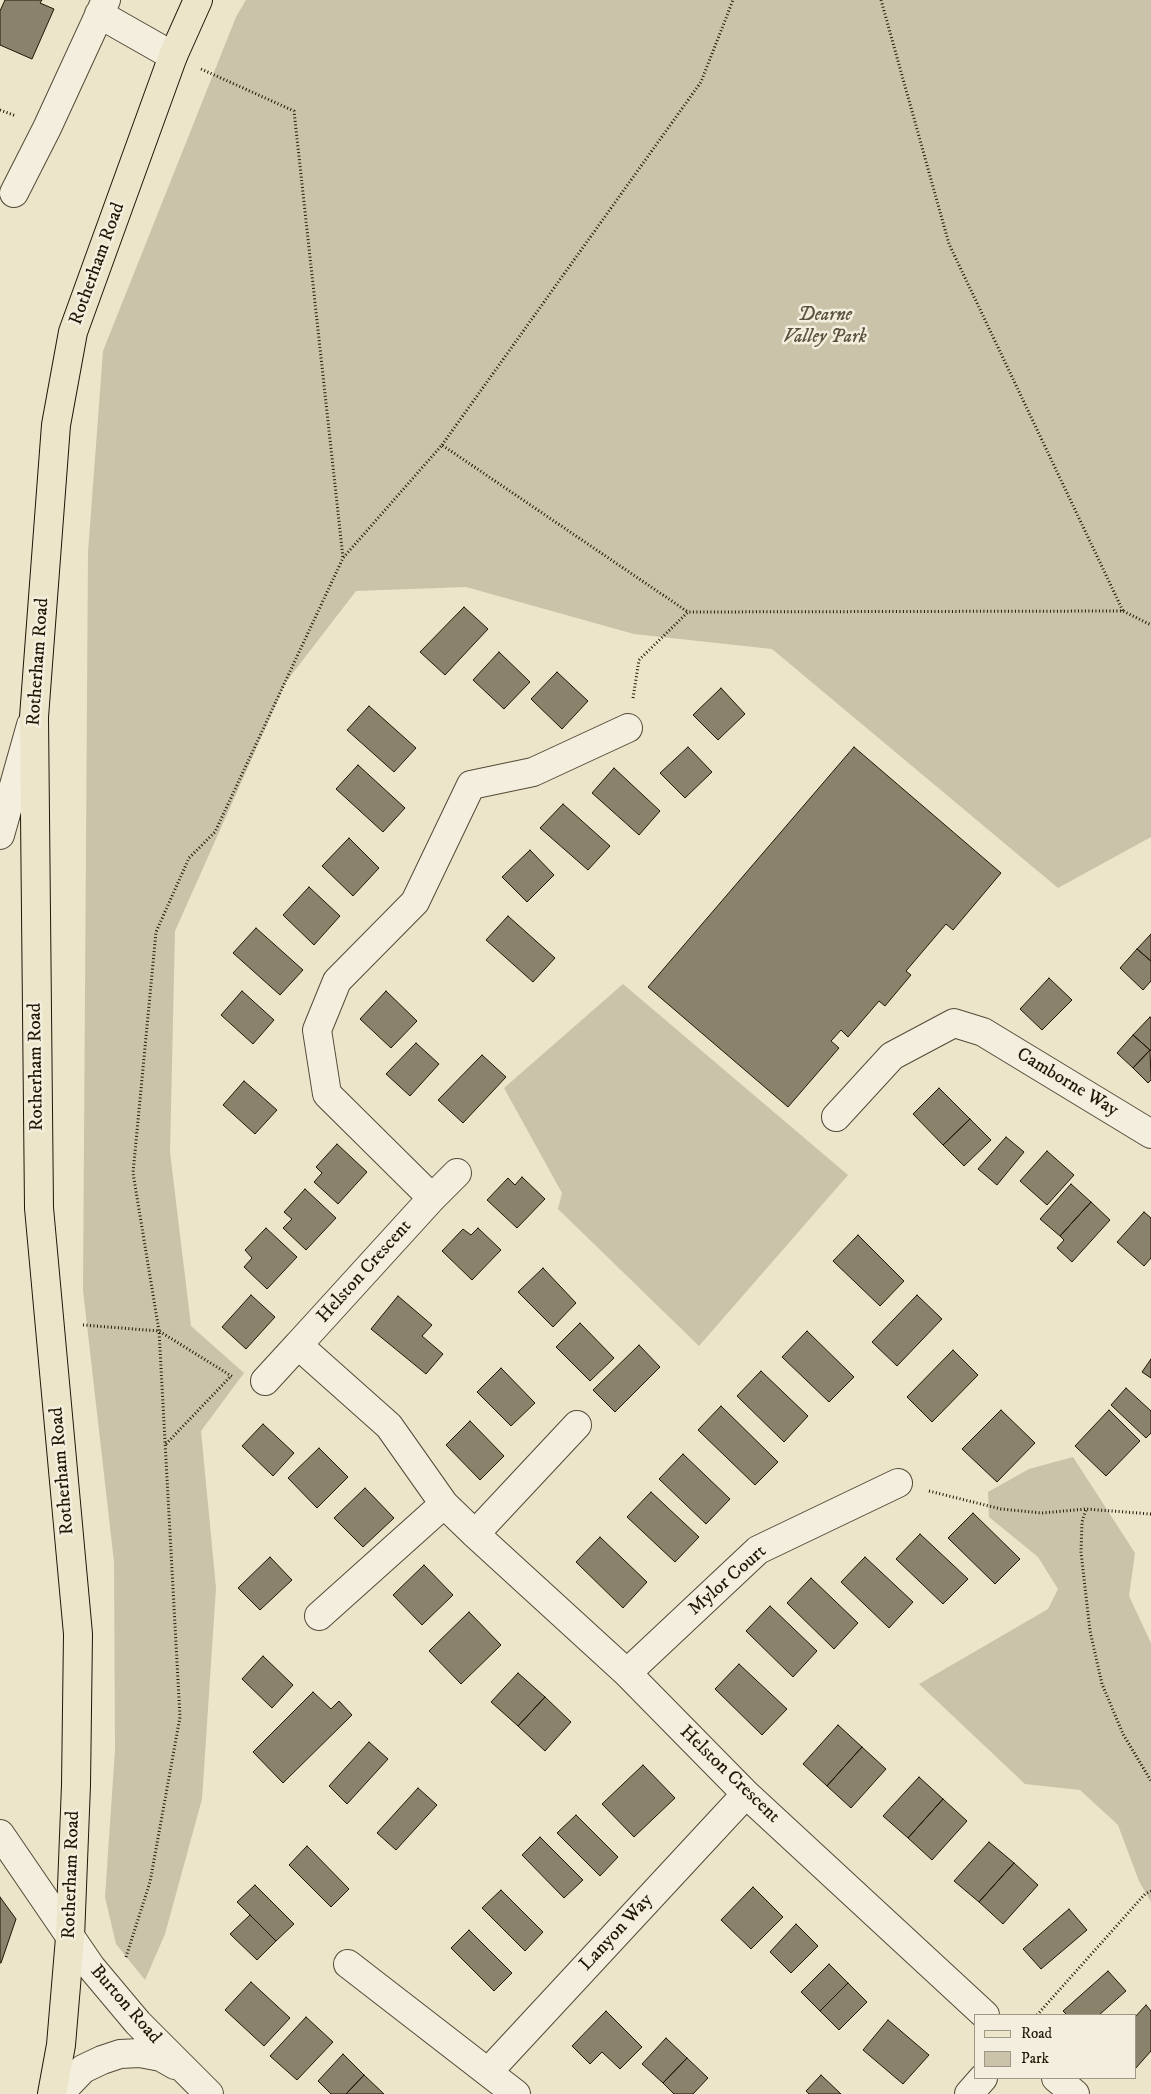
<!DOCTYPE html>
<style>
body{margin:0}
#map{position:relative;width:1151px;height:2094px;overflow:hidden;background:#ece5ca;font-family:"IM FELL DW Pica",serif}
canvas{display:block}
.legend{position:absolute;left:974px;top:2014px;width:162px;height:65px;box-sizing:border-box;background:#f3eedd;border:1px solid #9f9887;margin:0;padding:6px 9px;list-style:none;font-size:15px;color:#221607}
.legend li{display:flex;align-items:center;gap:10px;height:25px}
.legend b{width:25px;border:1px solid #9f9887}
</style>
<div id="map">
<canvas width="1151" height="2094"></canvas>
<ul class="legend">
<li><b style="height:6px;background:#ece5ca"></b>Road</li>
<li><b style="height:14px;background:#cac2a9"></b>Park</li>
</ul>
</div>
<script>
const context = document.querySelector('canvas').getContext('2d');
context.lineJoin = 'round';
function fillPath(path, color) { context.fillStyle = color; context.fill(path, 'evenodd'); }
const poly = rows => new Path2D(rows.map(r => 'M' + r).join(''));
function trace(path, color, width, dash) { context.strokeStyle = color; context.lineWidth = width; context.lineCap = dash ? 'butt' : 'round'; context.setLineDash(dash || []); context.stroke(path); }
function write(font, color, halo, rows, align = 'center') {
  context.font = font + ' "IM FELL DW Pica",serif'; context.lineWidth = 5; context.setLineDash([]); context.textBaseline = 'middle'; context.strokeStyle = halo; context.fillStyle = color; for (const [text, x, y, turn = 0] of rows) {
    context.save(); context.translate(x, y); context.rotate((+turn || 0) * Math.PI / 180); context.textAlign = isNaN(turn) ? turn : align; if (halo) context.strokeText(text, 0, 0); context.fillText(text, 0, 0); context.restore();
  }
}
fillPath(poly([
 [246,0,1151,0,1151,837,1058,888,772,649,634,634,466,587,356,591,286,682,175,931,170,1152,191,1326,244,1373,201,1431,216,1588,202,1799,165,1934,145,1980,116,1944,105,1897,115,1750,114,1562,83,1290,88,552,103,351,236,17],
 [623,984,848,1175,699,1346,558,1209,562,1193,504,1088],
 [1073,1457,1135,1553,1129,1596,1151,1643,1151,1902,1139,1881,1118,1825,1080,1790,1025,1784,919,1684,1048,1609,1058,1589,1038,1557,989,1517,988,1492,1029,1469]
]), '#cac2a9');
const building = poly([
 [5,0,42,0,40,3,54,9,32,59,0,45,0,11,5,0],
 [464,607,488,629,445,675,420,652,464,607],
 [499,652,530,682,504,709,473,680,499,652],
 [557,672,588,701,562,729,531,699,557,672],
 [721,688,745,714,718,740,693,715,721,688],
 [369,706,416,748,394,772,347,730,369,706],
 [688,747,712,772,685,798,660,773,688,747],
 [854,747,1001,873,953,930,946,924,906,971,911,975,885,1006,879,1001,848,1037,841,1030,831,1041,839,1048,788,1107,648,987,854,747],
 [358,765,405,808,383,832,336,789,358,765],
 [614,768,660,811,639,835,592,793,614,768],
 [563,804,610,846,588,870,540,828,563,804],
 [349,838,379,868,353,896,322,866,349,838],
 [530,850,554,875,527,902,502,877,530,850],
 [309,887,340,916,314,945,283,915,309,887],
 [508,916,555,958,533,982,486,940,508,916],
 [256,928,303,970,280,995,233,953,256,928],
 [1151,934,1151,961,1137,949,1151,934],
 [1137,949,1151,961,1151,981,1143,990,1120,968,1137,949],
 [1049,978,1072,1000,1042,1030,1020,1009,1049,978],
 [242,991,274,1020,253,1044,221,1015,242,991],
 [386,991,417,1021,391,1048,360,1019,386,991],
 [1150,1017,1151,1018,1151,1051,1133,1035,1150,1017],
 [1133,1035,1150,1050,1133,1068,1117,1053,1133,1035],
 [416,1043,439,1064,410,1096,386,1074,416,1043],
 [1150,1050,1151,1080,1148,1083,1133,1068,1150,1050],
 [482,1055,506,1077,463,1123,438,1100,482,1055],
 [244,1081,277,1110,255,1134,223,1105,244,1081],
 [939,1088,970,1119,943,1145,913,1114,939,1088],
 [970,1119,991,1140,964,1166,943,1145,970,1119],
 [1006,1137,1024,1152,997,1185,978,1169,1006,1137],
 [337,1144,367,1172,338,1204,314,1182,322,1173,316,1167,337,1144],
 [1047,1151,1074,1175,1047,1205,1020,1181,1047,1151],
 [522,1177,545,1199,517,1228,487,1200,508,1178,515,1185,522,1177],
 [1071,1184,1091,1202,1060,1236,1040,1219,1071,1184],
 [305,1189,336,1218,306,1250,283,1228,292,1219,284,1212,305,1189],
 [1091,1202,1110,1220,1072,1262,1057,1248,1064,1240,1060,1236,1091,1202],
 [1144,1212,1151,1218,1151,1258,1144,1266,1117,1242,1144,1212],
 [266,1228,297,1257,267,1289,244,1267,252,1258,245,1250,266,1228],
 [478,1228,501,1250,472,1280,442,1251,463,1229,471,1235,478,1228],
 [858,1235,904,1281,880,1306,833,1261,858,1235],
 [543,1268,576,1303,553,1327,518,1292,543,1268],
 [251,1295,275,1317,246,1349,222,1327,251,1295],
 [917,1295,942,1319,897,1366,872,1342,917,1295],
 [398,1296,432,1325,422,1336,443,1354,426,1374,371,1329,398,1296],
 [580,1323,614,1358,590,1381,556,1347,580,1323],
 [807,1331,854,1377,829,1402,782,1357,807,1331],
 [639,1345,660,1367,615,1412,593,1390,639,1345],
 [953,1350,978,1375,932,1422,907,1397,953,1350],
 [1151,1359,1151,1378,1142,1372,1151,1359],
 [501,1368,535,1403,511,1426,477,1392,501,1368],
 [761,1371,808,1416,784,1442,737,1396,761,1371],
 [1126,1388,1151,1411,1151,1433,1146,1438,1111,1405,1126,1388],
 [721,1406,778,1462,755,1485,698,1430,721,1406],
 [1001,1410,1035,1443,997,1482,962,1449,1001,1410],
 [1109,1410,1140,1441,1106,1476,1075,1446,1109,1410],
 [470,1421,504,1456,480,1480,446,1445,470,1421],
 [263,1424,294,1453,273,1476,242,1446,263,1424],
 [319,1448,348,1477,317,1508,288,1478,319,1448],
 [683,1454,730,1499,706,1524,659,1479,683,1454],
 [365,1488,394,1518,363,1547,334,1518,365,1488],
 [651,1492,699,1537,675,1562,627,1517,651,1492],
 [973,1513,1020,1559,995,1584,948,1538,973,1513],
 [920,1534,968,1579,943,1604,896,1559,920,1534],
 [600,1537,647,1582,623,1608,576,1562,600,1537],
 [270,1557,292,1580,260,1610,238,1588,270,1557],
 [865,1557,913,1602,889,1628,841,1582,865,1557],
 [424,1565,453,1595,422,1625,393,1595,424,1565],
 [811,1578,858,1623,834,1649,787,1603,811,1578],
 [770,1606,817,1651,793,1677,746,1631,770,1606],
 [469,1612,501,1645,461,1684,429,1651,469,1612],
 [263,1656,293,1685,272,1708,242,1679,263,1656],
 [739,1664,787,1709,762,1735,715,1689,739,1664],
 [518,1673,545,1697,518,1726,491,1702,518,1673],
 [313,1692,331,1709,339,1701,352,1715,283,1783,253,1752,313,1692],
 [545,1697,571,1722,545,1751,518,1726,545,1697],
 [838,1725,862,1747,827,1786,803,1764,838,1725],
 [369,1742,388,1759,347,1804,329,1786,369,1742],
 [862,1747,886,1769,851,1808,827,1786,862,1747],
 [643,1765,675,1798,634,1837,602,1804,643,1765],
 [919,1777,943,1799,908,1838,883,1816,919,1777],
 [418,1788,437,1805,396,1850,377,1833,418,1788],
 [943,1799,967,1821,932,1860,908,1838,943,1799],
 [576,1815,618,1857,600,1876,557,1833,576,1815],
 [540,1837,583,1880,564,1898,522,1855,540,1837],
 [989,1842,1014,1863,979,1902,954,1881,989,1842],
 [307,1846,349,1889,331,1907,289,1865,307,1846],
 [1014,1863,1038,1885,1003,1924,979,1902,1014,1863],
 [255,1885,294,1924,276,1941,237,1902,255,1885],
 [753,1887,783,1917,751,1949,721,1920,753,1887],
 [501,1890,543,1932,525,1951,482,1908,501,1890],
 [0,1897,16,1919,1,1963,0,1963,0,1897],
 [1069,1909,1087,1930,1041,1969,1023,1949,1069,1909],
 [250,1915,276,1941,257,1960,230,1934,250,1915],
 [796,1924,818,1946,791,1973,770,1952,796,1924],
 [469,1930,512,1973,494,1991,451,1948,469,1930],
 [829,1964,848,1983,820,2011,801,1992,829,1964],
 [1108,1971,1126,1991,1099,2015,1067,2015,1063,2011,1108,1971],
 [251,1982,290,2018,264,2046,225,2010,251,1982],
 [848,1983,867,2002,839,2030,820,2011,848,1983],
 [1146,2005,1151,2011,1151,2051,1135,2069,1135,2017,1146,2005],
 [606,2011,642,2047,620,2069,602,2052,590,2064,572,2046,606,2011],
 [306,2017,333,2042,297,2080,270,2056,306,2017],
 [888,2020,929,2055,903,2084,863,2050,888,2020],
 [666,2038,687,2058,663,2083,642,2064,666,2038],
 [343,2054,364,2075,346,2094,331,2094,318,2081,343,2054],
 [687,2058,708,2078,693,2094,674,2094,663,2083,687,2058],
 [364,2075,384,2094,346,2094,364,2075],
 [821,2075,841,2094,809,2094,806,2091,821,2075]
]);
fillPath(building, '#8b826c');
trace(building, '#221607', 1);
const minor = poly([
 [99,14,173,56],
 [14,193,47,128,106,0],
 [628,728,533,772,471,785,415,902,337,981,317,1030,327,1094,432,1198,298,1345,389,1426,444,1504,475,1534,627,1673,746,1794,985,2015],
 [0,835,31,725],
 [836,1117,892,1056,954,1023,983,1032,1151,1134],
 [432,1198,457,1173],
 [265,1381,298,1345],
 [475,1534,577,1425],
 [319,1616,444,1504],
 [627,1673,758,1550,898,1483],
 [0,1834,91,1967,138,2023,209,2094],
 [348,1964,516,2094],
 [489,2071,746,1794],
 [1056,2078,1075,2094],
 [59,2094,83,2069,102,2060,120,2054,140,2053,161,2057,175,2065],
 [969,2094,983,2078]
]);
const major = poly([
 [52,2094,61,2045,70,1938,76,1785,78,1634,39,1208,34,717,56,425,73,332,173,56,198,0]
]);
trace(minor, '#544a38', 30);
trace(major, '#221607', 30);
trace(poly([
 [881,0,949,244,1123,611],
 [201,69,294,111,343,558],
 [0,110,16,116],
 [442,445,701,82,733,0],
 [633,698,639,660,688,612,1123,611,1151,625],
 [83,1325,159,1331,233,1377],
 [166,1444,231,1376],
 [929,1491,1001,1509,1042,1513,1086,1509],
 [1151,1514,1086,1509,1082,1522,1081,1552,1090,1631,1102,1684,1123,1734,1151,1781],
 [126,1957,150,1882,180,1717,159,1331,133,1173,156,932,189,858,215,832,343,558,442,445,688,612],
 [1037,2015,1145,1894,1151,1891]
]), '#221607', 3, [1, 2.5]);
trace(minor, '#f3eedd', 28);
trace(major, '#ece5ca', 28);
write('19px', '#221607', '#f3eedd', [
 ["Rotherham Road",98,264,-70],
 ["Rotherham Road",39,662,-86],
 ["Rotherham Road",37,1067,-91],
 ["Camborne Way",1067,1083,31],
 ["Helston Crescent",365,1272,-48],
 ["Rotherham Road",63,1471,-95],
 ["Mylor Court",728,1581,-41],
 ["Helston Crescent",729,1775,44],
 ["Rotherham Road",72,1875,-88],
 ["Lanyon Way",617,1933,-47],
 ["Burton Road",125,2005,49]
]);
write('italic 19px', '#5d5240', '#f3eedd', [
 ["Dearne",825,316],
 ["Valley Park",825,338]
]);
</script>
